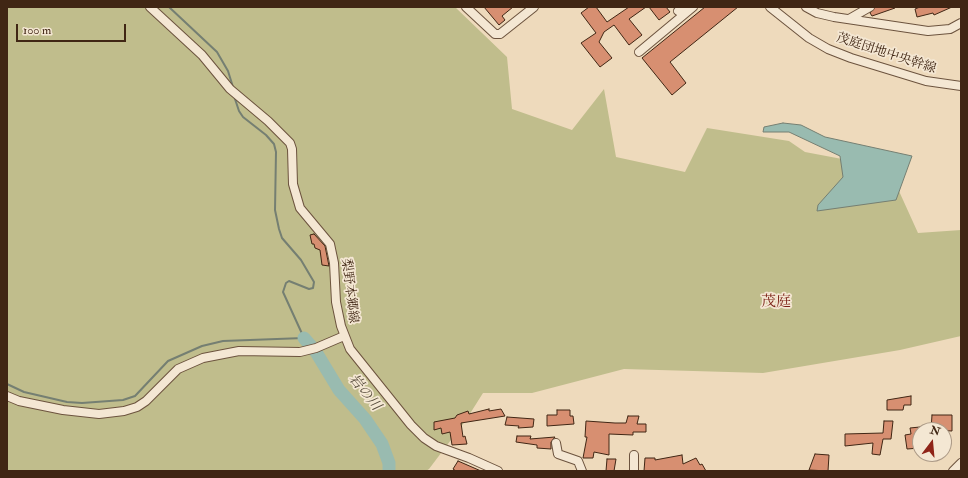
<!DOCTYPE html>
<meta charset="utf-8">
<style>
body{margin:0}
#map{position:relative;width:968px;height:478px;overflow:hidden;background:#eedabc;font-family:"IM FELL Double Pica",serif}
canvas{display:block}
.frame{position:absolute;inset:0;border:8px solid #402614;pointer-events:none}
.north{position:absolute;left:912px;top:422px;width:40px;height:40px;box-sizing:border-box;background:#f4e7d3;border:1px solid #ac9a87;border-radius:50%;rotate:16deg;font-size:11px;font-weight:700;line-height:16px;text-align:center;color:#402614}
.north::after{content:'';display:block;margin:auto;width:14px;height:18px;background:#8f2418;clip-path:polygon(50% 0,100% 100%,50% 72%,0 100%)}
.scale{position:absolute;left:16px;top:24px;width:110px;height:18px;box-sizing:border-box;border:2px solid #402614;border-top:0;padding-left:5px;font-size:12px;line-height:14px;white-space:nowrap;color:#402614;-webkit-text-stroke:3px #f4e7d3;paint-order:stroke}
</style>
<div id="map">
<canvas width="968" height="478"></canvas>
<div class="frame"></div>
<div class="north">N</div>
<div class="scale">100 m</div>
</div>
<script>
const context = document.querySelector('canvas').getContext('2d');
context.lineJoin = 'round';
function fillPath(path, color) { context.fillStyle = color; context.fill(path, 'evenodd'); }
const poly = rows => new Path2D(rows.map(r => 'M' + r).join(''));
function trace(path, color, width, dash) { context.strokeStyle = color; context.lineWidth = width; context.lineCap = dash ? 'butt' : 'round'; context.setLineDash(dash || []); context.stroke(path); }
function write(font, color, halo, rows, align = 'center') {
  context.font = font + ' "IM FELL Double Pica","Noto Serif JP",serif'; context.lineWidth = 3.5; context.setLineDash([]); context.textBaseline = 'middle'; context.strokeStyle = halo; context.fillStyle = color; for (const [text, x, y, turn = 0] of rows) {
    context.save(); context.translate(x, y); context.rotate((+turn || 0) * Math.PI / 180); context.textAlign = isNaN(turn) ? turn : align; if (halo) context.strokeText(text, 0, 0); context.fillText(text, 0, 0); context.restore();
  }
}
fillPath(poly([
 [7,7,455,7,507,57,512,109,572,130,604,89,616,157,685,172,707,128,789,141,805,152,842,159,884,158,918,233,961,230,961,336,900,350,763,373,624,369,532,393,483,393,466,420,429,469,426,471,7,471]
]), '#c0bd8c');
const water = poly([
 [783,123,801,125,825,137,912,156,896,200,817,211,818,205,843,177,840,156,789,132,763,132,764,127,783,123]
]);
fillPath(water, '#99bbb0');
trace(water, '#757f72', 1);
trace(poly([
 [169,7,217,52,228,71,233,87],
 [7,384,24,392,67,402,82,403,123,400,135,396,168,361,202,346,223,341,304,338,283,292,286,283,289,281,309,289,313,288,314,282,301,260,282,238,279,229,275,210,276,152,274,144,266,135,243,117,239,111,234,96]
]), '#757f72', 2);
trace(poly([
 [304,338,316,352,339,390,365,419,382,444,389,463,389,471]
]), '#99bbb0', 13);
const building = poly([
 [484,7,513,7,502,16,505,20,499,25,484,7],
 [589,7,596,7,607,22,629,7,646,7,629,19,642,35,629,45,614,25,604,32,599,42,612,58,600,67,581,43,596,33,581,13,589,7],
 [649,7,666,7,670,12,659,20,649,7],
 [705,7,738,7,670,62,686,83,672,95,642,58,705,7],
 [875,7,895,7,895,8,872,16,870,13,875,7],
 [920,7,952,7,934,15,933,13,917,17,915,9,920,7],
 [314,234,325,246,329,266,322,265,320,250,315,248,314,244,312,244,310,235,314,234],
 [911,396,911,405,904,405,903,410,887,410,887,400,911,396],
 [489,409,489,411,501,409,505,416,461,423,463,437,465,436,467,444,452,445,450,432,442,434,441,428,434,430,434,422,455,418,457,415,468,411,469,414,489,409],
 [557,410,570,410,570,416,573,416,574,424,547,426,547,415,557,415,557,410],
 [932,415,952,415,952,431,931,430,932,415],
 [628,416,639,416,637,424,646,424,646,432,633,432,633,435,609,434,609,455,594,452,593,458,583,458,587,437,585,437,586,421,615,423,626,423,628,416],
 [507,417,534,419,533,427,518,428,519,426,505,425,507,417],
 [884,421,893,421,891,439,883,439,880,455,872,454,873,443,845,446,845,434,883,433,884,421],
 [920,427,920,448,907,449,905,435,911,434,910,428,920,427],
 [517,436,531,436,530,439,555,437,551,442,551,449,537,448,537,445,516,442,517,436],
 [815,454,829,455,828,471,809,470,815,454],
 [682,455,683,464,696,458,700,465,702,464,706,471,644,471,645,458,655,458,655,460,682,455],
 [607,459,616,459,614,471,606,471,607,459],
 [458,461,481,471,456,471,453,469,458,461]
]);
fillPath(building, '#d78f71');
trace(building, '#402614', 1);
const minor = poly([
 [150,7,202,55,230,89,268,121,290,143,292,149,293,184,300,208,330,244,334,263,336,302,341,326,350,349,411,425,424,438,436,446,469,458,498,471],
 [466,7,495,34,500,34,534,7],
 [770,7,809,38,828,49,851,58,926,81,961,86],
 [806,7,817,13,834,17,928,31,950,29,961,23],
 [678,11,682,7],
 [849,19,870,7],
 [639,52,693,7],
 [7,396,19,401,63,410,99,414,124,411,137,407,146,401,178,369,203,358,239,351,300,352,316,348,344,336],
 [556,443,558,454,578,461,582,471],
 [634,455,634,471],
 [953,471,961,463]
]);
trace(minor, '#6c533e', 10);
trace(minor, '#f4e7d3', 8);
write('13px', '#402614', '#f4e7d3', [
 ["茂庭団地中央幹線",886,54,18],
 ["梨野本郷線",349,291,83]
]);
write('italic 14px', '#564b3b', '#f4e7d3', [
 ["岩の川",364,393,51]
]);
write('15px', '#7a1f14', '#f4e7d3', [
 ["茂庭",776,303]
]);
</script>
